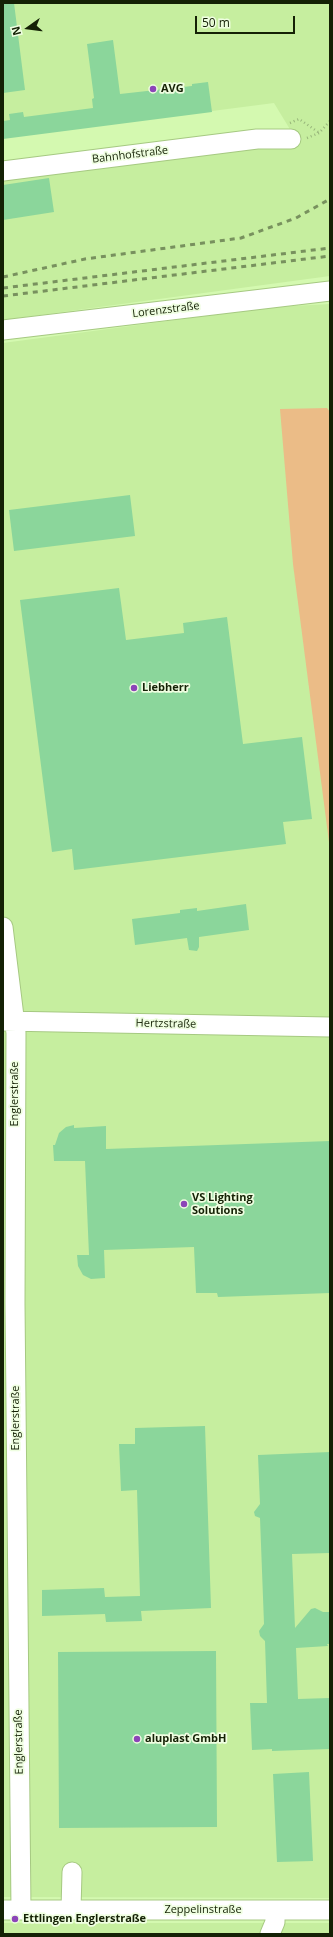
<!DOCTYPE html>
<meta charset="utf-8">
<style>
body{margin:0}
#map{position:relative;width:333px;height:1937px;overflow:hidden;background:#d4f9b0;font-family:"Open Sans",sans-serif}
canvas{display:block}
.frame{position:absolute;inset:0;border:4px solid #142105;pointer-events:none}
.north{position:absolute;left:8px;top:8px;width:40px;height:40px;-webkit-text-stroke:3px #effee1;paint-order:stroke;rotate:256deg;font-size:11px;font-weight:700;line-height:16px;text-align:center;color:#142105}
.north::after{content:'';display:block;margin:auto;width:14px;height:18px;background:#142105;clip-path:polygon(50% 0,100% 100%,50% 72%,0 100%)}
.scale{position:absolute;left:195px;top:16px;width:100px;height:18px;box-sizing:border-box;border:2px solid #142105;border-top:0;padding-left:5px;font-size:12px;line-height:14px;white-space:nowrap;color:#142105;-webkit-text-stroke:3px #effee1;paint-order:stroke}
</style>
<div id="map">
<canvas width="333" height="1937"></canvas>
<div class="frame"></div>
<div class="north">N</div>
<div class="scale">50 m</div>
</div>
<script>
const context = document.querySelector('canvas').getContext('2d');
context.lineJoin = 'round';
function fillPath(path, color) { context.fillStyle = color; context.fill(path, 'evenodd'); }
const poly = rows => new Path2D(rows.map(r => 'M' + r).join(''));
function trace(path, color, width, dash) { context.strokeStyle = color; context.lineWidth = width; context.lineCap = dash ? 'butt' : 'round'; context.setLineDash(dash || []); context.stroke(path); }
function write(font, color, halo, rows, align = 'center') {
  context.font = font + ' "Open Sans",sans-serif'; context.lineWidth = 3.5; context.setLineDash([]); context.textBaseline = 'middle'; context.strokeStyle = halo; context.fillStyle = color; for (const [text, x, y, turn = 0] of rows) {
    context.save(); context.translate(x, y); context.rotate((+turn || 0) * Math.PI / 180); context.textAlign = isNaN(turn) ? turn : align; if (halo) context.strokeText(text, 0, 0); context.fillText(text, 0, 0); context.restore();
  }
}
fillPath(poly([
 [3,3,330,3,330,276,3,320,3,177,291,131,274,103,3,138],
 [330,304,330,1898,3,1897,3,343,273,307],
 [3,1923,330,1923,330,1934,3,1934]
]), '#c6ee9f');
fillPath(poly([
 [327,408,330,412,330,850,293,564,280,409]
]), '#ebbc87');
fillPath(poly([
 [3,3,14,3,25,90,3,93],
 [113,40,120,94,192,86,192,84,208,82,212,112,3,139,3,121,10,120,9,114,23,112,24,117,93,108,92,99,94,98,87,44],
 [49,178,54,212,3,220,3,185],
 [130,495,135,536,14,551,9,510],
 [119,588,126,640,184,633,183,623,227,617,243,744,302,737,312,819,283,822,286,844,74,870,72,849,52,852,20,600],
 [246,904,249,930,199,937,199,947,197,951,189,950,187,938,135,945,132,919,180,913,180,910,197,908,197,911],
 [74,1125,74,1128,106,1126,106,1149,330,1141,330,1293,218,1297,217,1293,196,1293,194,1247,104,1250,105,1278,91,1279,83,1275,78,1266,77,1255,89,1255,85,1161,54,1161,53,1145,55,1145,59,1133,66,1127],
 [205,1426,211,1608,141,1611,142,1621,106,1622,105,1614,42,1616,42,1590,104,1588,105,1597,140,1596,137,1490,121,1491,119,1444,135,1444,135,1428],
 [330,1452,330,1553,292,1554,295,1628,311,1609,315,1608,323,1612,330,1612,330,1644,327,1644,328,1646,296,1648,298,1699,330,1698,330,1749,272,1751,272,1749,252,1750,250,1703,267,1703,265,1641,260,1636,259,1631,264,1624,260,1518,255,1516,254,1512,260,1504,258,1455],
 [216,1651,217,1827,59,1828,58,1652],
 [309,1772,313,1861,277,1862,273,1774]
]), '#8bd69b');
const minor = poly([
 [3,171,257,139,291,139],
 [3,330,330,291],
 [3,927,16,1033,15,1303,21,1910],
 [3,1021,330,1027],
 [3,1910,330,1910],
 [71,1910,72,1872],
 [270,1934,275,1922,275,1910]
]);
trace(minor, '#a6c982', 21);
trace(poly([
 [290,123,299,119,318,132],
 [307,138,319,133,330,121]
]), '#96b479', 2.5, [1, 3]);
trace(minor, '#fff', 19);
trace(poly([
 [3,277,85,259,241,238,296,218,330,199],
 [3,288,330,248],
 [3,296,330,256]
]), '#78915e', 3, [5, 5]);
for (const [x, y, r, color] of [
 [153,89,4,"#8c45b8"],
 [134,688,4,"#8c45b8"],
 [184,1204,4,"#8c45b8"],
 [137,1739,4,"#8c45b8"],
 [15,1919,4,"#8c45b8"]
]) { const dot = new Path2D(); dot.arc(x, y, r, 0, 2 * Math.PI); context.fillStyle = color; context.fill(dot); trace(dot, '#effee1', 1.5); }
write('bold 11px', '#142105', '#effee1', [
 ["AVG",161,89],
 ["Liebherr",142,688],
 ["VS Lighting",192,1198],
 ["Solutions",192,1211],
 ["aluplast GmbH",145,1739],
 ["Ettlingen Englerstraße",23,1919]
], 'left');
write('11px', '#142105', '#effee1', [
 ["Bahnhofstraße",130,155,-7],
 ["Lorenzstraße",166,310,-7],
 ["Hertzstraße",166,1024,1],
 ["Englerstraße",15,1094,-90],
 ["Englerstraße",16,1418,-90],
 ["Englerstraße",19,1742,-91],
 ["Zeppelinstraße",203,1910]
]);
</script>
